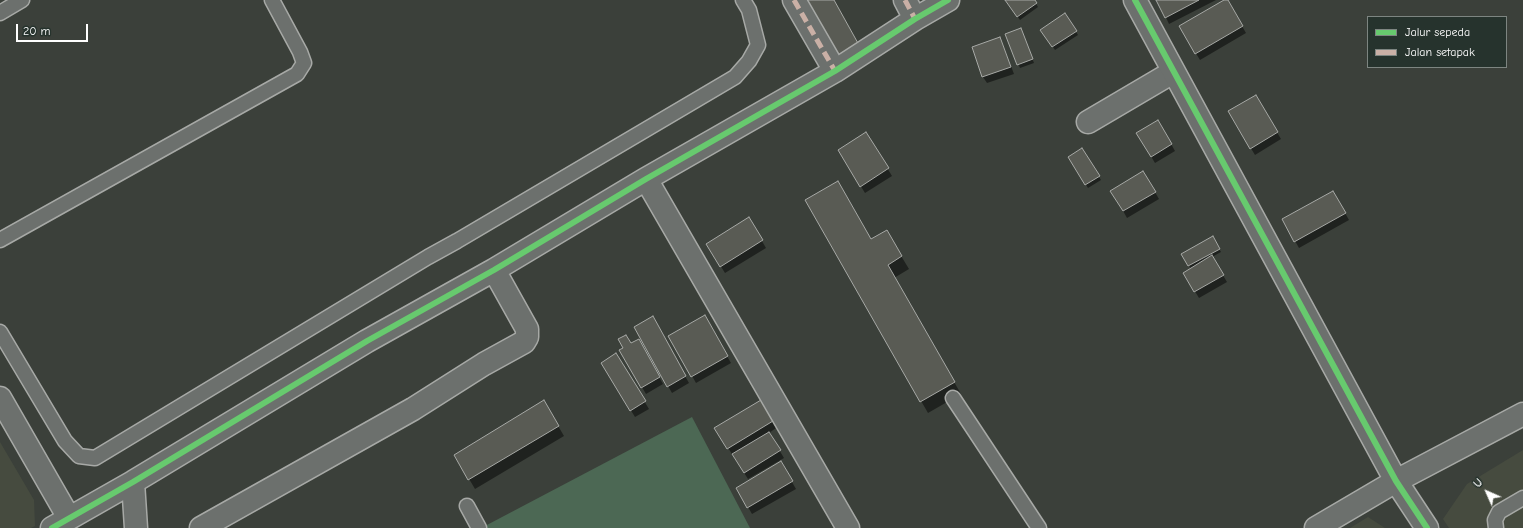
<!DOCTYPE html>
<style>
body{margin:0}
#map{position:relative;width:1523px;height:528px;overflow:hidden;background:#3b403a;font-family:"Comic Neue",sans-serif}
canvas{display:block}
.legend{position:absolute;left:1367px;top:16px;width:140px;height:52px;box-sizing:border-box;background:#26332d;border:1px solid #7d8581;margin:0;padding:5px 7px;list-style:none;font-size:12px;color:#fff}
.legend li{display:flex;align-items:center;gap:8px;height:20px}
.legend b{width:20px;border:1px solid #7d8581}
.north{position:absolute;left:1467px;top:472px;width:40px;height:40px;-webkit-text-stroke:3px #26332d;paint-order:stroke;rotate:315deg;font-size:11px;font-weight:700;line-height:16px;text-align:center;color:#fff}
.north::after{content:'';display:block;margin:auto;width:14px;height:18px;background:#fff;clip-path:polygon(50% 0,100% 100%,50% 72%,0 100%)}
.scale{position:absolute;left:16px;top:24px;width:72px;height:18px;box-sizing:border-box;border:2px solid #fff;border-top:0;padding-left:5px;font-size:12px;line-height:14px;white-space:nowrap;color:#fff;-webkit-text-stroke:3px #26332d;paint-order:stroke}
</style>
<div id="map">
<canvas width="1523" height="528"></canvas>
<ul class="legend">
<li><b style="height:5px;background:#67ca6e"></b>Jalur sepeda</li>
<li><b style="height:5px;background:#cab0a6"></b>Jalan setapak</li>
</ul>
<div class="north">U</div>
<div class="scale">20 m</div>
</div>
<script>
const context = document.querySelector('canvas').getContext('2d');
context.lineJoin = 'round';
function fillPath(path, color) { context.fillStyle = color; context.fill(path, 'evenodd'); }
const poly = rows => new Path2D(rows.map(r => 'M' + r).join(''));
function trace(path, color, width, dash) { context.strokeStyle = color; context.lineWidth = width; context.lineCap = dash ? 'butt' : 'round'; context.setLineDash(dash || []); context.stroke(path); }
fillPath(poly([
 [0,442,34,500,35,526,31,528,0,528],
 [1523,450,1523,528,1449,528,1443,519,1467,484],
 [1368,517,1385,528,1350,528]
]), '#464b3f');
fillPath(poly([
 [692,417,750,528,486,528,485,526]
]), '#4c6854');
fillPath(poly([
 [1006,0,1034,0,1038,7,1020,20],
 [1158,0,1216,0,1169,24],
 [1227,0,1246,33,1200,60,1180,27],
 [1065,14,1078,35,1055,50,1042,30],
 [1022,32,1034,63,1020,68,1006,35],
 [1000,39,1003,45,1014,74,987,83,983,77],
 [1255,96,1281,139,1255,155,1229,112],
 [1158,121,1175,151,1155,163,1137,133],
 [866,133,892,176,865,193,843,157],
 [1081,149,1101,180,1088,188,1069,157],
 [1143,172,1159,199,1127,218,1112,191],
 [1333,192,1349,220,1299,248,1283,219],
 [806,201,870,240,886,231,909,269,894,278,961,394,928,413],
 [749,219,766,248,725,273,707,244],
 [1213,238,1221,252,1212,257,1227,282,1199,298,1184,273,1191,269,1183,255],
 [704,317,731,363,696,383,670,336],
 [652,318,689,383,672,393,635,328],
 [638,341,663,384,646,394,621,351],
 [616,355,649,409,635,417,602,363],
 [544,402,564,436,475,489,455,455],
 [760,402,776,428,769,433,784,458,748,479,716,429],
 [781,463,796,489,752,514,737,488]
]), '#0007');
const building = poly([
 [806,0,834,0,859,45,833,60,806,0],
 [1005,0,1035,0,1037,3,1017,17,1005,0],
 [1156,0,1199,0,1165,18,1156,0],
 [1224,0,1228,0,1243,26,1195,54,1179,26,1224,0],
 [1065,13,1077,31,1052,47,1040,30,1065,13],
 [1021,28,1033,59,1017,65,1005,34,1021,28],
 [1000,37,1011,67,982,77,972,47,1000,37],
 [1256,95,1278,132,1250,149,1228,111,1256,95],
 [1158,120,1172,144,1151,157,1136,133,1158,120],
 [866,132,889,168,860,187,838,150,866,132],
 [1082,148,1100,176,1085,185,1068,157,1082,148],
 [1143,171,1156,192,1123,211,1110,191,1143,171],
 [838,181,871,239,887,230,902,256,888,265,955,382,920,402,805,200,838,181],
 [1333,191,1346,213,1294,242,1282,219,1333,191],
 [749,217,763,240,720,267,706,244,749,217],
 [1213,236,1220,249,1188,266,1181,254,1213,236],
 [1212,255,1224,275,1194,292,1183,273,1212,255],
 [705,315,728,356,691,377,668,336,705,315],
 [653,316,686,376,667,387,634,327,653,316],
 [626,335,631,343,639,339,660,377,641,388,619,350,623,348,618,339,626,335],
 [616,353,646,401,630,411,601,363,616,353],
 [544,400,559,426,468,480,454,455,544,400],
 [761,400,773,421,727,449,714,428,761,400],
 [769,432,781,450,744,473,732,454,769,432],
 [781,461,793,481,747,508,736,488,781,461]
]);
fillPath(building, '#595b54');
trace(building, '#a7a9a6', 1);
const lane = poly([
 [0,13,22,0],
 [0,240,297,74,304,63,300,52,272,0],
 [0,332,65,441,79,456,95,458,428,257,457,241,735,77,749,61,758,45,749,10,743,0],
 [953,398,1039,528],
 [467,506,479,528],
 [1496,528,1495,520,1499,512,1523,498]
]);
const street = poly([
 [794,0,835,71],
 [905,0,915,19],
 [1088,122,1173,72],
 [646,179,848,528],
 [0,398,69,518],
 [1396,481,1427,528],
 [133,482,136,528],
 [52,528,133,482,367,341,494,270,646,179,835,71,915,19,948,0],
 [201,528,413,409,484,364,524,342,527,337,527,329,494,270]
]);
const secondary = poly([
 [1135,0,1396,481],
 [1316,528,1396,481,1523,414]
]);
trace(lane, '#a7a9a6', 17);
trace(street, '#a7a9a6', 25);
trace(secondary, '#a7a9a6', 25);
trace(lane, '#6c706d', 14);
trace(street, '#6c706d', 22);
trace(secondary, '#6c706d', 22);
trace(poly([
 [794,0,835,71],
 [905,0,915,19]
]), '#cab0a6', 5, [10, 5]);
trace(poly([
 [1135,0,1396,481,1427,528],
 [52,528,133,482,367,341,494,270,646,179,835,71,915,19,948,0]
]), '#67ca6e', 6);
</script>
